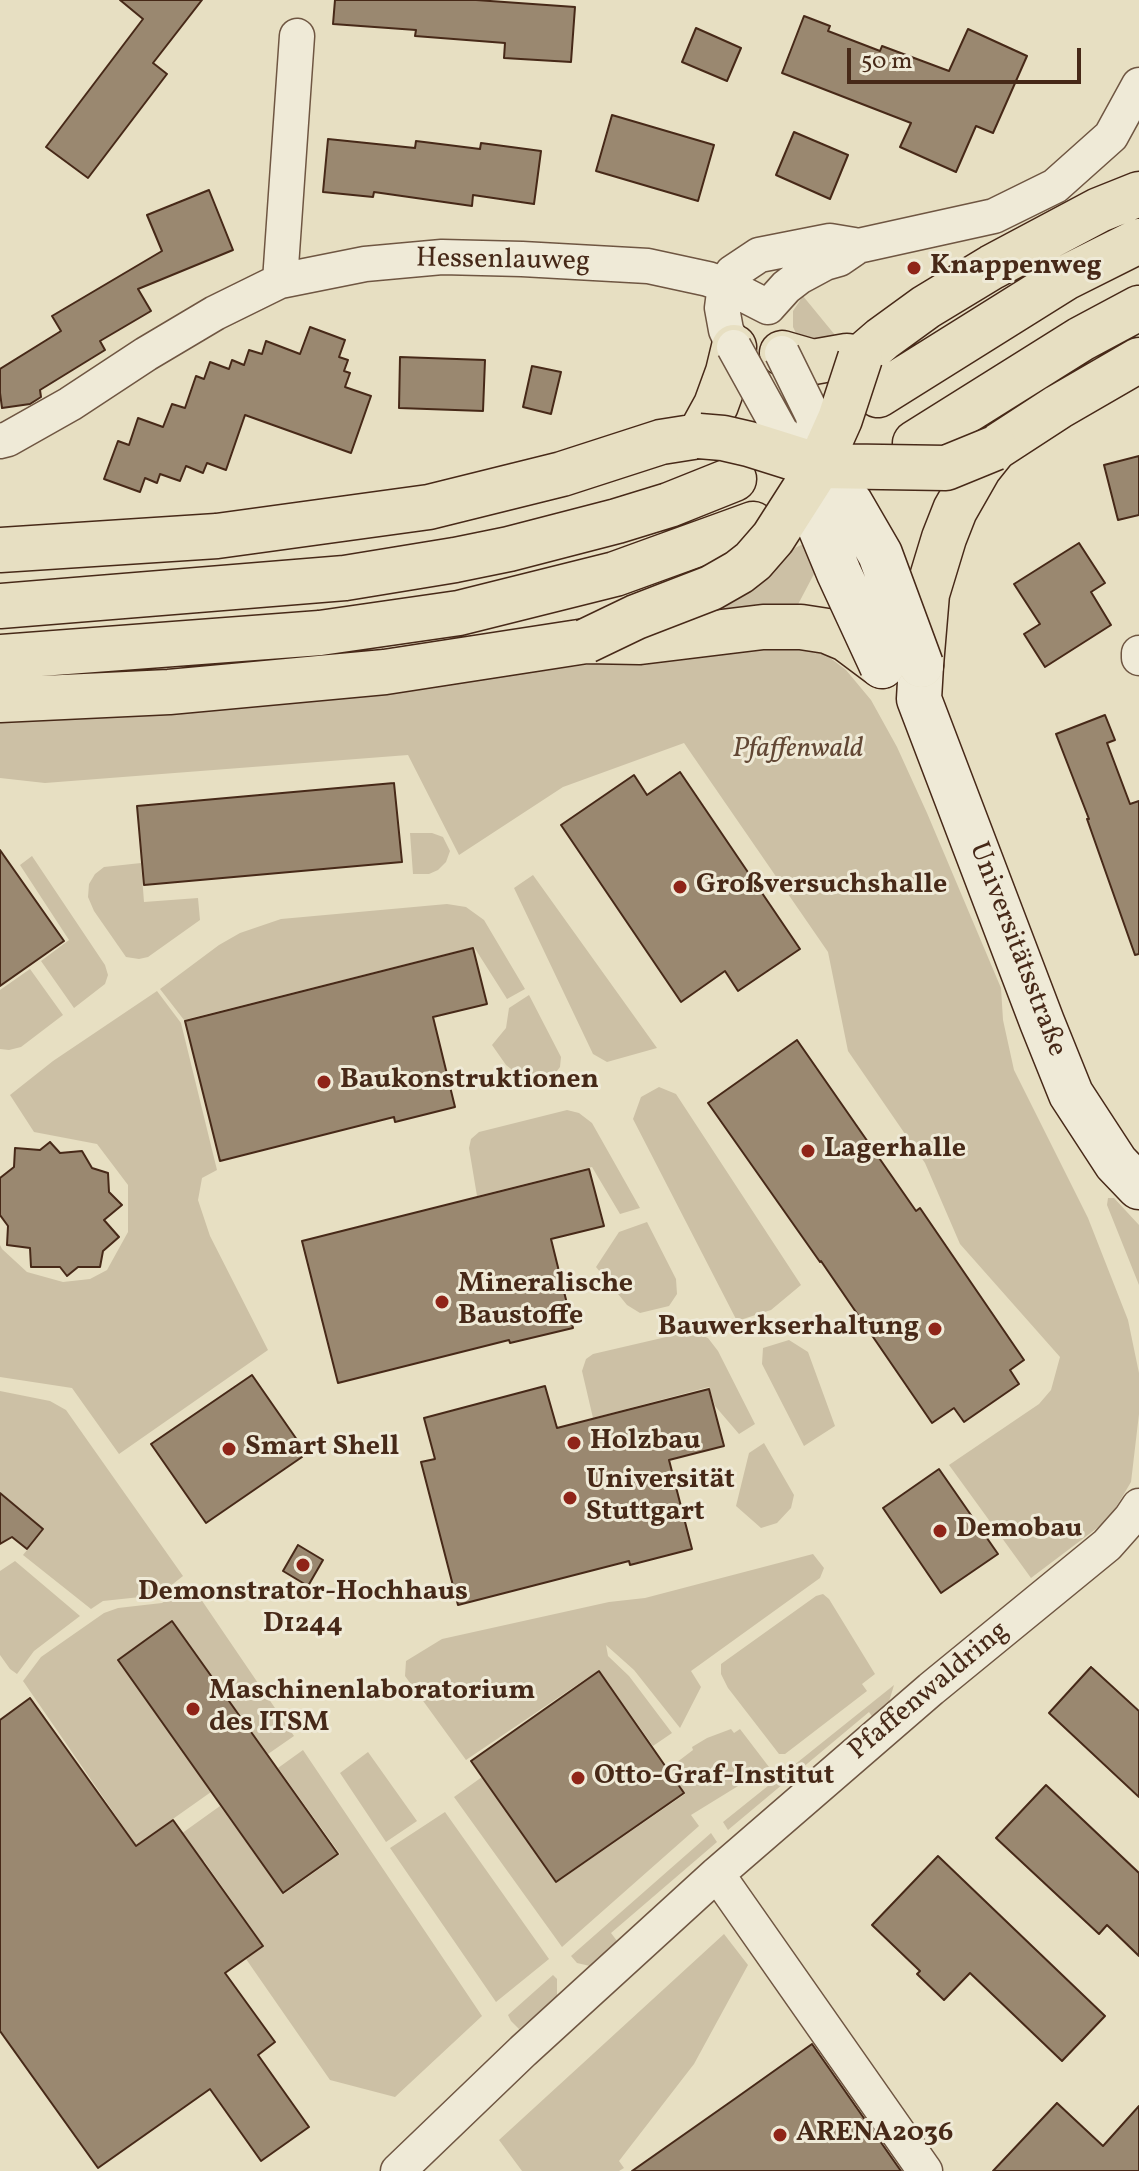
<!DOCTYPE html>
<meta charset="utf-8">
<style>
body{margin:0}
#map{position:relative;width:1139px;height:2171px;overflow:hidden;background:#e7dfc2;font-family:Vollkorn,serif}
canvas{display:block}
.scale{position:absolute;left:847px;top:48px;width:234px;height:36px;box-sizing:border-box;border:4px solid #472918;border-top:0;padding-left:10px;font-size:24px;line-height:28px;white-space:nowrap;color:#472918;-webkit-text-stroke:6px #efead7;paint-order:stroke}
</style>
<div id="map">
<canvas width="1139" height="2171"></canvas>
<div class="scale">50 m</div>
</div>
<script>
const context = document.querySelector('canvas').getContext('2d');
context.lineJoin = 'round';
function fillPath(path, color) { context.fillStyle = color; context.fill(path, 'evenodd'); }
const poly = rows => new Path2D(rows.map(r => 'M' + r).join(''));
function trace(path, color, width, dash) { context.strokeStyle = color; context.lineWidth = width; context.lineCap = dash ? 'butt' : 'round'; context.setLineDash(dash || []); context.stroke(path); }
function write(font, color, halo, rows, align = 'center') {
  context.font = font + ' Vollkorn,serif'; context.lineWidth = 6; context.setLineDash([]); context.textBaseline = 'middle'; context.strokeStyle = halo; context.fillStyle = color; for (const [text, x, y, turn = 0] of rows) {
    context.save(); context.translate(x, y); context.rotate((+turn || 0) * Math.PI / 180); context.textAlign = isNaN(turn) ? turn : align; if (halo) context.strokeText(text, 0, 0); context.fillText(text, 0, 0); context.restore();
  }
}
fillPath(poly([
 [803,296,844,346,799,339,793,327,793,311],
 [812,540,825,569,814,574,794,612,650,632,775,557],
 [765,643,810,649,829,657,846,670,871,700,897,747,927,813,1001,988,1003,1020,1014,1070,1088,1218,1128,1320,1139,1373,1139,1414,1131,1482,1109,1519,1031,1578,949,1465,1039,1404,1051,1390,1060,1357,960,1244,925,1163,848,1051,828,952,684,743,563,787,459,855,408,755,45,783,0,778,0,720,384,690],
 [410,833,432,833,443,837,450,851,446,862,438,870,429,874,413,874],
 [32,856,105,965,108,975,105,984,74,1008,41,961,69,940,20,865],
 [141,863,144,902,198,898,200,920,148,957,139,959,126,957,94,911,88,897,89,884,95,874,104,867],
 [533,875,657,1048,607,1062,593,1054,514,888],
 [447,904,466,907,484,920,525,989,507,999,474,947,184,1020,160,989,219,945,240,933,281,919],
 [30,969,63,1015,21,1047,9,1050,0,1049,0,990],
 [157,991,181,1023,217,1170,202,1178,198,1200,210,1236,268,1350,119,1454,72,1388,0,1377,0,1245,2,1249,27,1272,63,1282,90,1279,107,1270,128,1232,128,1185,97,1144,34,1132,10,1095,53,1061],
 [529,995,561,1057,560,1067,553,1076,542,1081,520,1076,506,1065,492,1045,506,1028,509,1008],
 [659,1087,676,1094,801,1285,771,1310,737,1321,633,1119,641,1097],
 [567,1110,579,1113,592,1123,640,1208,620,1214,592,1167,477,1196,469,1148,471,1139,479,1132],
 [1108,1198,1114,1198,1139,1225,1139,1285,1107,1205],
 [647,1222,676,1279,677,1294,669,1306,640,1313,627,1305,596,1267,619,1232],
 [692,1331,708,1338,718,1351,755,1424,739,1434,715,1406,709,1387,593,1418,582,1371,586,1359,593,1354],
 [789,1340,808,1352,835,1426,804,1446,762,1364,763,1348],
 [0,1391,50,1401,66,1410,183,1576,159,1595,103,1601,91,1609,23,1555,44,1529,0,1492],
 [764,1443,794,1495,791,1508,777,1523,761,1528,736,1506,749,1453],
 [813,1554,824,1568,820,1578,691,1671,701,1687,680,1728,634,1670,606,1645,608,1656,629,1676,672,1733,653,1746,599,1670,466,1760,405,1676,406,1661,442,1639,609,1602,645,1598],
 [15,1561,80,1616,34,1651,17,1674,10,1669,0,1655,0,1571],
 [187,1585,192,1586,294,1736,268,1754,172,1621,118,1659,211,1792,136,1845,23,1681,41,1657,104,1613,118,1608,162,1603],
 [823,1594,829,1599,875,1674,862,1684,867,1691,785,1754,779,1754,728,1688,721,1674,721,1664,816,1596],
 [894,1685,888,1705,875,1721,869,1712,728,1830,723,1822],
 [731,1729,734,1733,740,1729,769,1767,691,1815,699,1826,562,1947,454,1797,482,1777,556,1883,685,1794,668,1769,693,1750,692,1747,707,1738],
 [303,1750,482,2016,395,2097,330,2080,246,1959,264,1946,204,1861,166,1886,146,1859,220,1806,284,1894,340,1854,278,1768],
 [368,1752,417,1821,386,1842,340,1773],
 [445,1812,549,1959,496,2002,390,1848],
 [711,1833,717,1842,611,1933,617,1941,590,1966,577,1963,571,1956],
 [724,1934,748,1965,694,2064,619,2161,624,2168,619,2171,522,2171,499,2140],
 [553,1975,557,1979,557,1996,519,2029,511,2021,508,2015]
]), '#ccc0a5');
const building = poly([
 [120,0,202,0,153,63,167,74,88,178,46,147,143,19,120,0],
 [335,0,476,0,575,7,571,62,504,58,505,43,415,36,416,30,333,24,335,0],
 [804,16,830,26,828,31,880,51,882,46,949,71,968,29,1027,56,993,133,976,126,956,172,900,147,911,123,782,73,804,16],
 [696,28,741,48,727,81,682,62,696,28],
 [612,115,714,145,698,201,596,171,612,115],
 [794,132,848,155,830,199,776,175,794,132],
 [328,139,415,148,416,141,480,149,481,143,541,151,534,204,473,195,472,206,374,192,373,197,323,192,328,139],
 [209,190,233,250,138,289,151,311,100,341,105,350,40,390,41,397,30,404,2,408,0,393,0,369,61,331,52,316,162,251,147,215,209,190],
 [310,327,345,340,339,357,348,360,344,371,350,373,345,387,371,396,351,453,245,415,226,470,207,463,203,473,186,466,180,481,160,474,157,483,145,478,140,492,104,479,118,441,129,445,138,418,163,427,172,404,185,408,196,376,204,379,210,362,229,369,232,360,244,365,249,350,262,354,266,341,300,354,310,327],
 [400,357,485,360,483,411,399,408,400,357],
 [532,366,561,372,551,414,523,407,532,366],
 [1139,456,1139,515,1118,520,1104,465,1139,456],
 [1079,543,1105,583,1091,592,1111,625,1045,667,1024,634,1040,624,1014,584,1079,543],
 [1105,715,1115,740,1107,743,1130,804,1139,801,1139,954,1135,955,1087,819,1089,819,1056,734,1105,715],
 [680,772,800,949,738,991,725,971,681,1002,561,825,634,775,647,795,680,772],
 [394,783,402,862,144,885,137,806,394,783],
 [0,850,64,941,0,986,0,850],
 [473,948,487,1004,433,1017,455,1107,395,1122,394,1117,220,1161,185,1021,473,948],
 [797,1040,916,1211,920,1208,1024,1360,1010,1370,1019,1384,964,1422,954,1408,932,1423,821,1261,820,1262,708,1103,797,1040],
 [50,1142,60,1153,82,1151,92,1168,108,1173,109,1192,122,1205,104,1220,119,1237,103,1251,100,1267,78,1267,67,1276,60,1267,31,1267,30,1248,7,1245,8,1226,0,1215,0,1178,14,1167,15,1148,40,1150,50,1142],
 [589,1169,604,1226,551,1239,573,1328,510,1343,509,1340,338,1383,302,1241,589,1169],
 [252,1375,302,1447,302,1457,206,1523,151,1444,252,1375],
 [545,1386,557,1428,709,1389,724,1446,669,1460,692,1549,630,1565,629,1561,458,1605,421,1462,435,1459,424,1418,545,1386],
 [939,1469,998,1554,941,1593,883,1508,939,1469],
 [0,1493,43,1529,27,1549,12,1537,0,1544,0,1493],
 [298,1545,323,1560,308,1586,283,1571,298,1545],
 [172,1621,338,1854,283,1893,118,1660,172,1621],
 [1091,1667,1139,1711,1139,1797,1049,1713,1091,1667],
 [599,1671,684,1793,556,1882,471,1761,599,1671],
 [30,1698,136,1846,173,1820,263,1946,225,1973,275,2042,258,2055,309,2127,261,2161,210,2089,98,2168,0,2031,0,1720,30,1698],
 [1046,1785,1139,1873,1139,1956,1107,1925,1099,1934,996,1838,1046,1785],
 [938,1856,1105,2016,1062,2061,970,1973,944,2000,917,1974,920,1971,872,1925,938,1856],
 [812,2044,901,2171,632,2171,736,2098,812,2044],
 [1057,2103,1103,2146,1139,2106,1139,2171,993,2171,1057,2103]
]);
fillPath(building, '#9a8870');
trace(building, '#472918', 2);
const street = poly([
 [280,281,297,36],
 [768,307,786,287,799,277,825,263,839,259,858,246,994,216,1055,186,1111,136,1139,85],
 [734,347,726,330,722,308,725,285,732,273,759,255,830,241,854,245],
 [0,441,8,439,70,404,146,354,215,313,280,281,365,264,442,257,522,259,648,266,708,279,725,285,768,307],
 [1139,653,1139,658],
 [717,1874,925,2171],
 [398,2171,523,2051,717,1874,931,1689,1107,1545,1131,1518,1139,1506]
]);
const secondary = poly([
 [921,665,919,699,1042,1022,1071,1094,1116,1163,1139,1187]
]);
const highway = poly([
 [782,353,813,362,847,356,860,358,882,339,926,307,992,267,1099,210,1139,194],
 [878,395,1065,278,1139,241],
 [915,443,1081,339,1139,308],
 [0,550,217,536,429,507,562,474,661,442,699,436,716,405,728,372,734,347],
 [0,606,345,578,455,560,509,549,617,521,669,505,734,479],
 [0,657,320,633,459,613,615,574,753,524],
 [921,665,927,594,944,538,955,510,979,468,995,448,1058,407,1139,360],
 [0,700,169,692,385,672,586,641,640,642,763,627,801,627,827,631,846,639,882,666]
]);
trace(street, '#6f5642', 37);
trace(secondary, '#472918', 47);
trace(highway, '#472918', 47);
trace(street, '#efead7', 34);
trace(secondary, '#efead7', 44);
trace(highway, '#e7dfc2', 44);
const streetBridge = poly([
 [734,347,781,432,812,460],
 [782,353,813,416,819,466]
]);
const secondaryBridge = poly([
 [819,466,851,504,880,554,921,665],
 [819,466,817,520,839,573,882,666]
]);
const highwayBridge = poly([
 [699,436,723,438,749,444,819,466,946,468,995,448],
 [586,641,636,617,711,588,739,572,753,561,773,538,819,466,840,419,860,358]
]);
trace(streetBridge, '#6f5642', 37, []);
trace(secondaryBridge, '#472918', 47, []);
trace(highwayBridge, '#472918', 47, []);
trace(streetBridge, '#efead7', 34);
trace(secondaryBridge, '#efead7', 44);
trace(highwayBridge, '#e7dfc2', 44);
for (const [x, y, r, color] of [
 [914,268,8,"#8f2418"],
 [680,887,8,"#8f2418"],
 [324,1082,8,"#8f2418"],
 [808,1151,8,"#8f2418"],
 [442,1302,8,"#8f2418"],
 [935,1329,8,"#8f2418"],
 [574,1443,8,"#8f2418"],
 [229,1449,8,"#8f2418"],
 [570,1498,8,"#8f2418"],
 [940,1531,8,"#8f2418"],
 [303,1565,8,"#8f2418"],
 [193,1709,8,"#8f2418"],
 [578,1778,8,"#8f2418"],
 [780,2135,8,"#8f2418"]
]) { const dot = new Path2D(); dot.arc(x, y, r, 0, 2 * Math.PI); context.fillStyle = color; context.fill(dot); trace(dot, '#efead7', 3); }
write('28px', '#472918', '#efead7', [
 ["Hessenlauweg",503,262,1],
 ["Universitätsstraße",1016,950,69],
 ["Pfaffenwaldring",930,1692,-40]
]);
write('bold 28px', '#472918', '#efead7', [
 ["Knappenweg",930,268],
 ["Großversuchshalle",696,887],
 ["Baukonstruktionen",340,1082],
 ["Lagerhalle",824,1151],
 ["Mineralische",458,1286],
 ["Baustoffe",458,1318],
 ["Bauwerkserhaltung",919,1329,"right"],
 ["Holzbau",590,1443],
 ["Smart Shell",245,1449],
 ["Universität",586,1482],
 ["Stuttgart",586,1514],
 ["Demobau",956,1531],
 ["Demonstrator-Hochhaus",303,1594,"center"],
 ["D1244",303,1626,"center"],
 ["Maschinenlaboratorium",209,1693],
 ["des ITSM",209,1725],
 ["Otto-Graf-Institut",594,1778],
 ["ARENA2036",796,2135]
], 'left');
write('italic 28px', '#624734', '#efead7', [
 ["Pfaffenwald",798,751]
]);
</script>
